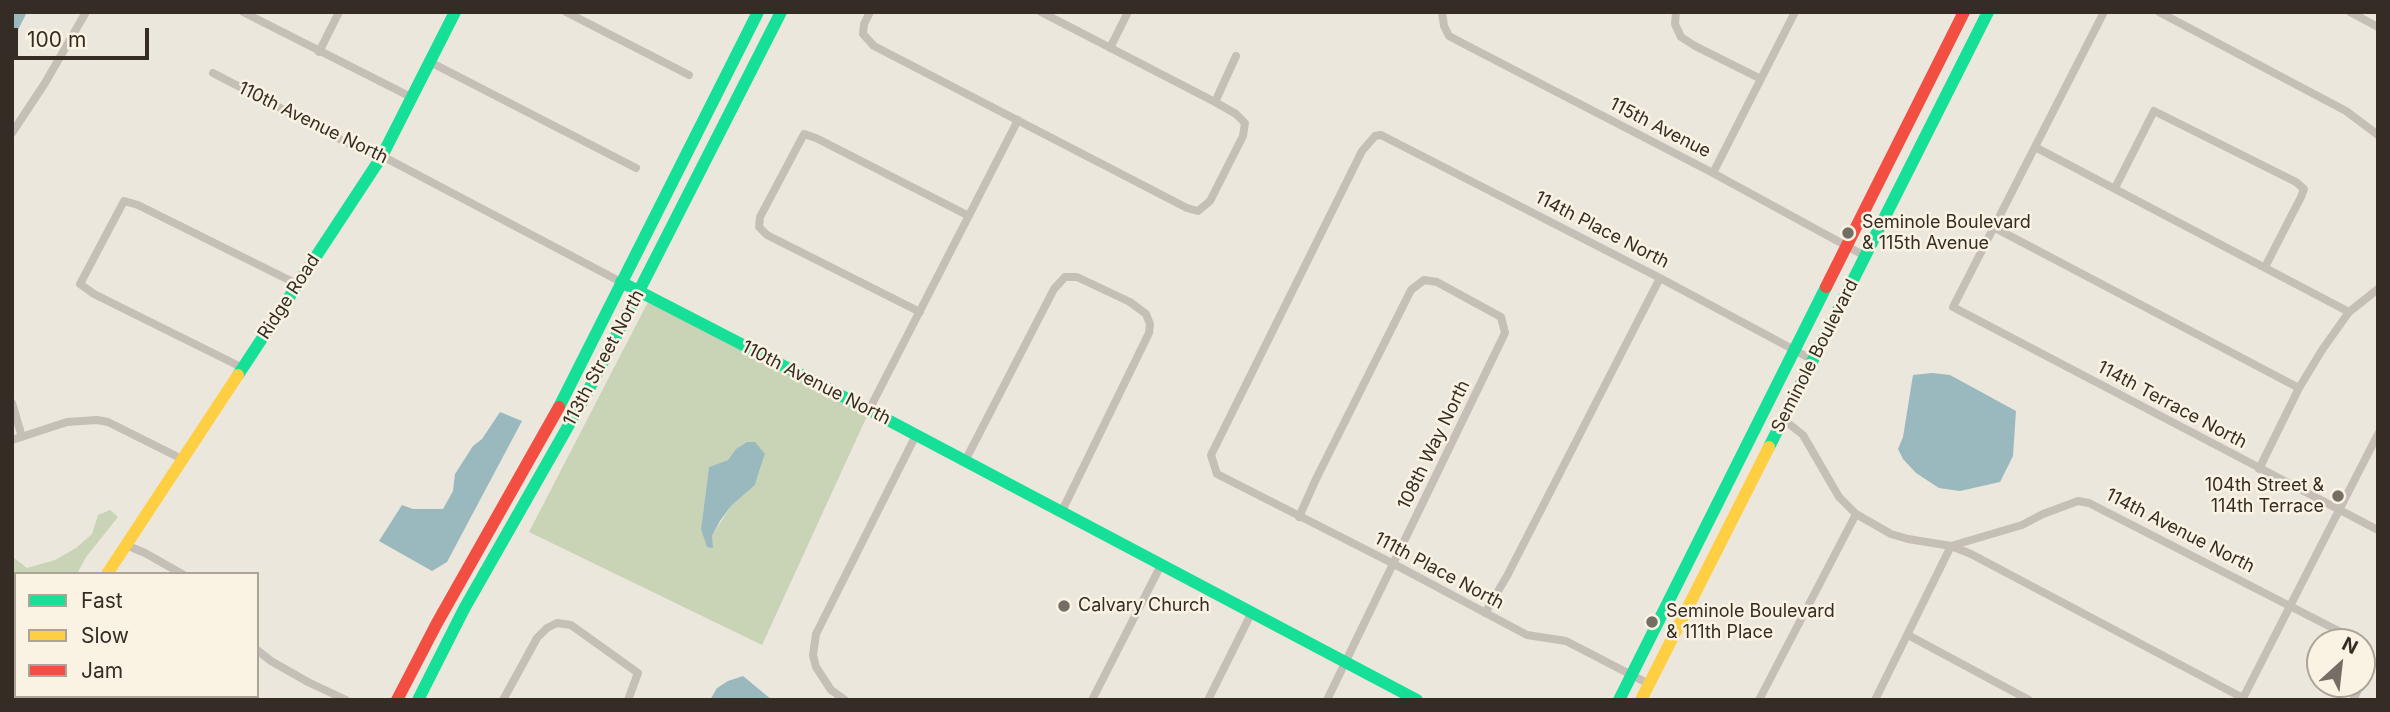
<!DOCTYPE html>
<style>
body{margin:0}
#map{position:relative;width:2390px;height:712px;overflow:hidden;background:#ece7dd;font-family:Inter,sans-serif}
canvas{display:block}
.frame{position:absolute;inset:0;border:14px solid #352d25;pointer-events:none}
.legend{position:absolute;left:14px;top:572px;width:245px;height:126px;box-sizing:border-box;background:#faf3e3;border:2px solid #aba497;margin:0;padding:9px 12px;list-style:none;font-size:21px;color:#352d25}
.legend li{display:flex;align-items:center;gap:14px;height:35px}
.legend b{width:35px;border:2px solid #aba497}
.north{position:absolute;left:2306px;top:628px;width:70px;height:70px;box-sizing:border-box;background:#faf3e3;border:2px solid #aba497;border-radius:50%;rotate:27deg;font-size:19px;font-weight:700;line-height:28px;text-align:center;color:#352d25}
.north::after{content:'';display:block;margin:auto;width:24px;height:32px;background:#756e65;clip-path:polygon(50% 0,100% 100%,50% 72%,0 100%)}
.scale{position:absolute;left:14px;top:28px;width:135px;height:32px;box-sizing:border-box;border:4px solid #352d25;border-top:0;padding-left:9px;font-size:21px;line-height:24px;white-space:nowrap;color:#352d25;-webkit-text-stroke:5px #faf3e3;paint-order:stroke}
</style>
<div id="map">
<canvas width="2390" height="712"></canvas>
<div class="frame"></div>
<ul class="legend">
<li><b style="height:9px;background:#16e098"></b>Fast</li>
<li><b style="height:9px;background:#ffcf43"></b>Slow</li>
<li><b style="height:9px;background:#f24e42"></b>Jam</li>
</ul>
<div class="north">N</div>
<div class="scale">100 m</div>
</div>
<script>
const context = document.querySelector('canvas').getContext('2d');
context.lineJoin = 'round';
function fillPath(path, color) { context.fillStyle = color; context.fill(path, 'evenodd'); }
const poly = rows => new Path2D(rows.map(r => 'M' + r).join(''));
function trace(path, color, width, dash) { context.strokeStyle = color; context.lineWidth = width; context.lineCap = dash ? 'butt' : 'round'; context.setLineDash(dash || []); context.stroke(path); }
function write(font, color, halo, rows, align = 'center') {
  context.font = font + ' Inter,sans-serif'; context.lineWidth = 5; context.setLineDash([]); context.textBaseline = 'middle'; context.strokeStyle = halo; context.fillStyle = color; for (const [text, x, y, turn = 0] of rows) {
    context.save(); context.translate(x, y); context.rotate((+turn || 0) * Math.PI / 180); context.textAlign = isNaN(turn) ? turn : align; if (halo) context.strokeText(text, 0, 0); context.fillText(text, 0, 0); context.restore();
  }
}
fillPath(poly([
 [648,302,867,416,762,645,529,532],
 [736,449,765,454,755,485,731,506,712,536,701,529,709,467,728,460],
 [110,510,118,517,86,557,77,574,16,574,16,647,12,647,12,550,14,558,27,568,55,560,76,548,92,534,98,515]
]), '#c9d3b6');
fillPath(poly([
 [12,12,27,12,12,42],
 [1932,373,1950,375,2016,411,2013,456,2000,482,1960,491,1939,488,1916,473,1903,459,1898,449,1903,437,1913,375],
 [500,412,522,421,447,562,432,571,379,541,402,505,413,509,443,509,453,491,455,474,473,446,482,439],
 [747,442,755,442,765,454,758,475,755,485,731,506,720,521,712,536,713,548,707,547,701,529,709,467,728,460,736,449],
 [743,676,772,700,710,700,717,688,728,681]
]), '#99b9be');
trace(poly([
 [243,12,411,97],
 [566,12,689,75],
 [870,12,864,24,863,34,874,46,1187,208,1198,211,1210,201,1243,136,1245,123,1236,114,1215,102,1041,12],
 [1442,12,1444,26,1449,36,1466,45,1713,173,1865,256],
 [1676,12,1675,24,1681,37,1695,46,1761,79],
 [2104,12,1953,307,2378,530],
 [2159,12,2346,111,2378,135],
 [2350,12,2378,27],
 [1110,48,1128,12],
 [319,52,339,12],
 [430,62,636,168],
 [213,73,357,148,382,156,621,282],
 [1215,102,1236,56],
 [12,133,45,83,86,12],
 [2035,147,2349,312],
 [1713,173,1795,12],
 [2115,188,2154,111,2296,182,2304,189,2301,197,2265,267],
 [1995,228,2299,388],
 [920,312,767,235,759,227,760,217,804,134,816,138,969,216],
 [243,368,94,294,80,284,124,201,138,205,297,284],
 [12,403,22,437],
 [869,410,1018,120],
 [1783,419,1803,435,1839,497,1856,514,1891,534,1908,539,1951,546,2022,525,2043,514,2078,501,2089,503,2360,642],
 [12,440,67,422,97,420,108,422,182,459],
 [965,461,1054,289,1065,277,1077,277,1130,302,1146,314,1150,324,1149,333,1061,513],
 [2259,469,2299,388,2322,350,2349,312,2378,289],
 [1299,517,1316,479,1411,290,1424,280,1437,282,1501,317,1505,333,1327,700],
 [126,545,145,553,182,574],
 [1485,613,1507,576,1660,278],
 [1908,635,2029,700],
 [2362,643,2368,660,2368,670,2362,681],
 [257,650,271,661,308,682,346,700],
 [1649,684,1566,641,1527,635,1392,563,1217,474,1211,455,1362,151,1375,136,1381,135,1660,278,1813,360],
 [503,700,537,638,547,628,557,623,571,625,638,673,628,700],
 [845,700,831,690,816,667,813,655,816,634,916,435],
 [1092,700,1161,565],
 [1208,700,1252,612],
 [1759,700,1856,514],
 [1875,700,1951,546,1971,554,2243,698],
 [2242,700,2378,434],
 [2353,700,2361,684]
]), '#c5bfb7', 8);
trace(poly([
 [621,282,869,410,1417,700],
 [238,375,382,156,455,12],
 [559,407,758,12],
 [1769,447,1988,12],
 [25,700,27,696],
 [418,700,464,609,587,393,781,12],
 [1619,700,1826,287]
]), '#16e098', 12);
trace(poly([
 [107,574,238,375],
 [1641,700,1769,447]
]), '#ffcf43', 12);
trace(poly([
 [1826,287,1964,12],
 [397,700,437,623,559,407]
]), '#f24e42', 12);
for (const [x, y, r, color] of [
 [1848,233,7,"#756e65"],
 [2338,496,7,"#756e65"],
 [1064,606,7,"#756e65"],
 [1652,622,7,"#756e65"]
]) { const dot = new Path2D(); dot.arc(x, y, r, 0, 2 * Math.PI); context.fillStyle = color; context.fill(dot); trace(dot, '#faf3e3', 2.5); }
write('18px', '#352d25', '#faf3e3', [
 ["110th Avenue North",313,123,26],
 ["115th Avenue",1660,128,27],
 ["114th Place North",1602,230,27],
 ["Ridge Road",289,297,-57],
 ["Seminole Boulevard",1815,356,-63],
 ["113th Street North",604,358,-62],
 ["110th Avenue North",816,383,27],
 ["114th Terrace North",2172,405,28],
 ["108th Way North",1434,445,-64],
 ["114th Avenue North",2180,531,27],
 ["111th Place North",1439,571,28]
]);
write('18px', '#352d25', '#faf3e3', [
 ["Seminole Boulevard",1862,223],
 ["& 115th Avenue",1862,244],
 ["104th Street &",2324,486,"right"],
 ["114th Terrace",2324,507,"right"],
 ["Calvary Church",1078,606],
 ["Seminole Boulevard",1666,612],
 ["& 111th Place",1666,633]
], 'left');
</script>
